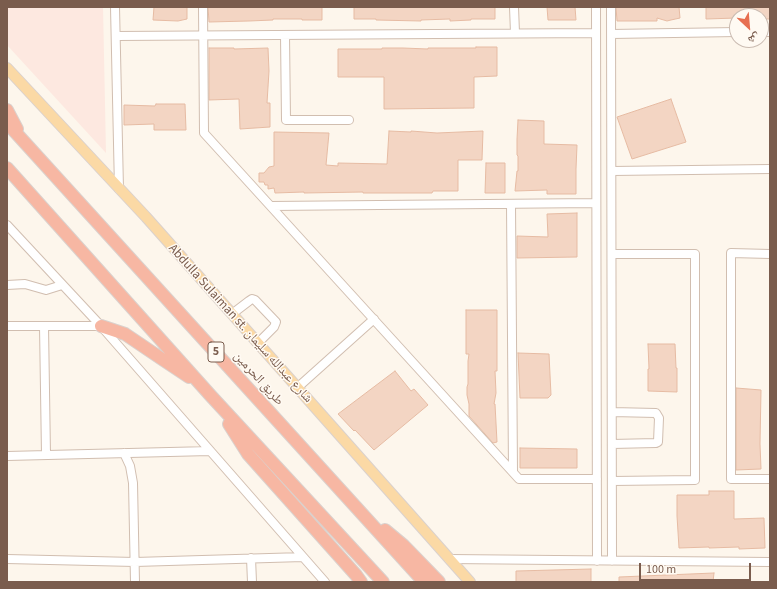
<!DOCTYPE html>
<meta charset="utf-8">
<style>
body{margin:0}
#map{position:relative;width:777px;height:589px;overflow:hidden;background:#fdf6ec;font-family:"Source Sans 3","Noto Naskh Arabic",sans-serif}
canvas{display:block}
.frame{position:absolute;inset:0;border:8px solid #7a5c4d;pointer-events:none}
.north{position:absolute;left:729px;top:8px;width:40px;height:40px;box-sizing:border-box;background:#fffaf3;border:1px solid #cabbb1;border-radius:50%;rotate:154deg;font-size:11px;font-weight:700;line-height:16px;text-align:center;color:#7a5c4d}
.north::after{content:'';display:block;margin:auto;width:14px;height:18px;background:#e76f51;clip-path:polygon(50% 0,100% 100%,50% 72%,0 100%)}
.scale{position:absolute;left:639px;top:563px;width:112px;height:18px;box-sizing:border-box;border:2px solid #7a5c4d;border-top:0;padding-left:5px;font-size:12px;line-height:14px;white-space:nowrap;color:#7a5c4d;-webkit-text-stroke:3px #fffaf3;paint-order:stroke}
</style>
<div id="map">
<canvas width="777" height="589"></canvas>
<div class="frame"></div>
<div class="north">ش</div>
<div class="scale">100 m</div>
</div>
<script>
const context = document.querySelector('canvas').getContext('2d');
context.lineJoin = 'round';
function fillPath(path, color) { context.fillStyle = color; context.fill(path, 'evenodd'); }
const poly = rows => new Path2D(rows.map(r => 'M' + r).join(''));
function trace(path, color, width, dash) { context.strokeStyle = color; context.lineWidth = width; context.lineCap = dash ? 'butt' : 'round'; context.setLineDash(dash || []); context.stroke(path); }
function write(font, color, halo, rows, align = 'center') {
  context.font = font + ' "Source Sans 3","Noto Naskh Arabic",sans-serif'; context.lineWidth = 3; context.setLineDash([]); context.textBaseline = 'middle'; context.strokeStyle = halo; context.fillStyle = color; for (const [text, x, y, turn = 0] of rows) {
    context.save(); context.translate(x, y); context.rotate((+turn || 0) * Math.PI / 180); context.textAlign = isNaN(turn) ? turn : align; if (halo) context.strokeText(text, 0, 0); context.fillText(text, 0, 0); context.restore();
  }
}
fillPath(poly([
 [7,7,103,7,106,153,7,45]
]), '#fde8e0');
const building = poly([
 [154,7,187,7,187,19,178,21,153,20,154,7],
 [208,7,322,7,322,20,302,20,302,19,273,19,273,20,249,21,209,22,208,7],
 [354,7,495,7,495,19,471,19,471,20,450,21,450,19,421,20,421,21,376,20,376,19,354,19,354,7],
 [547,7,575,7,576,20,548,20,547,7],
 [616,7,679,7,680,18,671,20,667,21,657,18,657,21,617,21,616,7],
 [706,7,770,7,770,19,761,19,761,16,737,16,737,18,706,19,706,7],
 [476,47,497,47,497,76,474,77,474,108,384,109,384,77,338,77,338,49,382,49,382,48,403,48,428,49,428,48,476,48,476,47],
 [209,48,234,48,234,49,268,48,269,71,267,103,270,103,270,127,240,129,239,99,209,100,209,48],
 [671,99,686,142,632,159,617,117,671,99],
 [156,104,185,104,186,130,154,130,154,124,124,125,124,105,155,106,156,104],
 [518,120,544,121,544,144,577,145,576,169,576,194,547,194,547,190,515,191,517,171,518,171,518,156,517,155,517,139,518,120],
 [389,131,411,132,411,131,437,133,483,131,482,160,458,160,458,191,433,191,432,193,363,193,363,192,304,193,304,192,275,193,274,188,268,189,268,185,265,185,264,182,259,182,259,173,264,173,269,167,274,166,274,132,329,133,326,165,338,166,338,163,387,164,389,131],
 [486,163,505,163,505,193,485,193,486,163],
 [577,213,577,257,517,258,517,236,548,237,547,214,577,213],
 [466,310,497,310,497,371,495,371,496,393,494,404,495,404,497,442,493,443,469,416,469,404,467,395,467,387,468,384,468,361,469,354,466,354,466,310],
 [648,344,675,344,676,368,677,368,677,392,648,391,648,369,649,369,648,344],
 [518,353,549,354,551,395,548,398,520,398,518,353],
 [395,371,411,391,414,389,428,405,374,450,355,430,354,431,338,414,395,371],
 [736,388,761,390,760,444,761,469,736,470,736,388],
 [520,448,577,449,577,468,520,468,520,448],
 [709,491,734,491,734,519,764,518,765,548,739,549,739,547,709,548,709,547,679,548,677,516,677,495,709,495,709,491],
 [591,569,591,582,516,582,516,571,591,569],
 [714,573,713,582,619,582,619,577,714,573]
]);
fillPath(building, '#f3d5c3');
trace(building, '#e6bba3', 1);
const minor = poly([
 [115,7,119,189],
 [203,7,204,133,519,479,597,479],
 [514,7,515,33],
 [596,7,597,561],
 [611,7,612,561],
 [761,32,770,32],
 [611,34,737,32],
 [285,35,286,120,349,120],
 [116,36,596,33],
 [612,171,770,169],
 [511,204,513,472],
 [271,206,596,203],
 [7,225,101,326,325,582],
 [612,254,695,254,695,480,612,481],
 [770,254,731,253,731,479,770,479],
 [7,285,25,284,46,290,62,285],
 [232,314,249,301,252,299,255,300,276,322,274,327,258,343],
 [7,326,101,326],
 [44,326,46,455],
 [297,388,374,319],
 [612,412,656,413,659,418,658,442,656,443,612,444],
 [124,453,130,466,133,483,135,582],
 [7,456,210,451],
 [251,558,252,582],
 [7,559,135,562,303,557],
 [449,559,770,562]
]);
const major = poly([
 [7,68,146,217,470,582]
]);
const highway = poly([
 [7,110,17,129],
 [7,123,424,582],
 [7,168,211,396,383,582],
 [101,326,125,334,162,359,189,377],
 [229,424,248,454,356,575,361,582],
 [385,530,403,545,439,582]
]);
trace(minor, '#d1beb0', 10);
trace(major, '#dad1cd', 12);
trace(highway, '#dad1cd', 14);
trace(minor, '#fff', 8);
trace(major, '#fbd9a5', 10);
trace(highway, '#f7b7a3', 12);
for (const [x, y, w] of [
 [216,352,16]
]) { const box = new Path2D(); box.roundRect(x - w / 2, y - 10, w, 20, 3); context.fillStyle = '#fffaf3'; context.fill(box); trace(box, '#7a5c4d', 1); }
write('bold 12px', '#7a5c4d', null, [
 ["5",216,352]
]);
write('13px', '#7a5c4d', '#fffaf3', [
 ["Abdulla Sulaiman st. شارع عبدالله سليمان",240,324,48],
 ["طريق الحرمين",258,379,48]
]);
</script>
